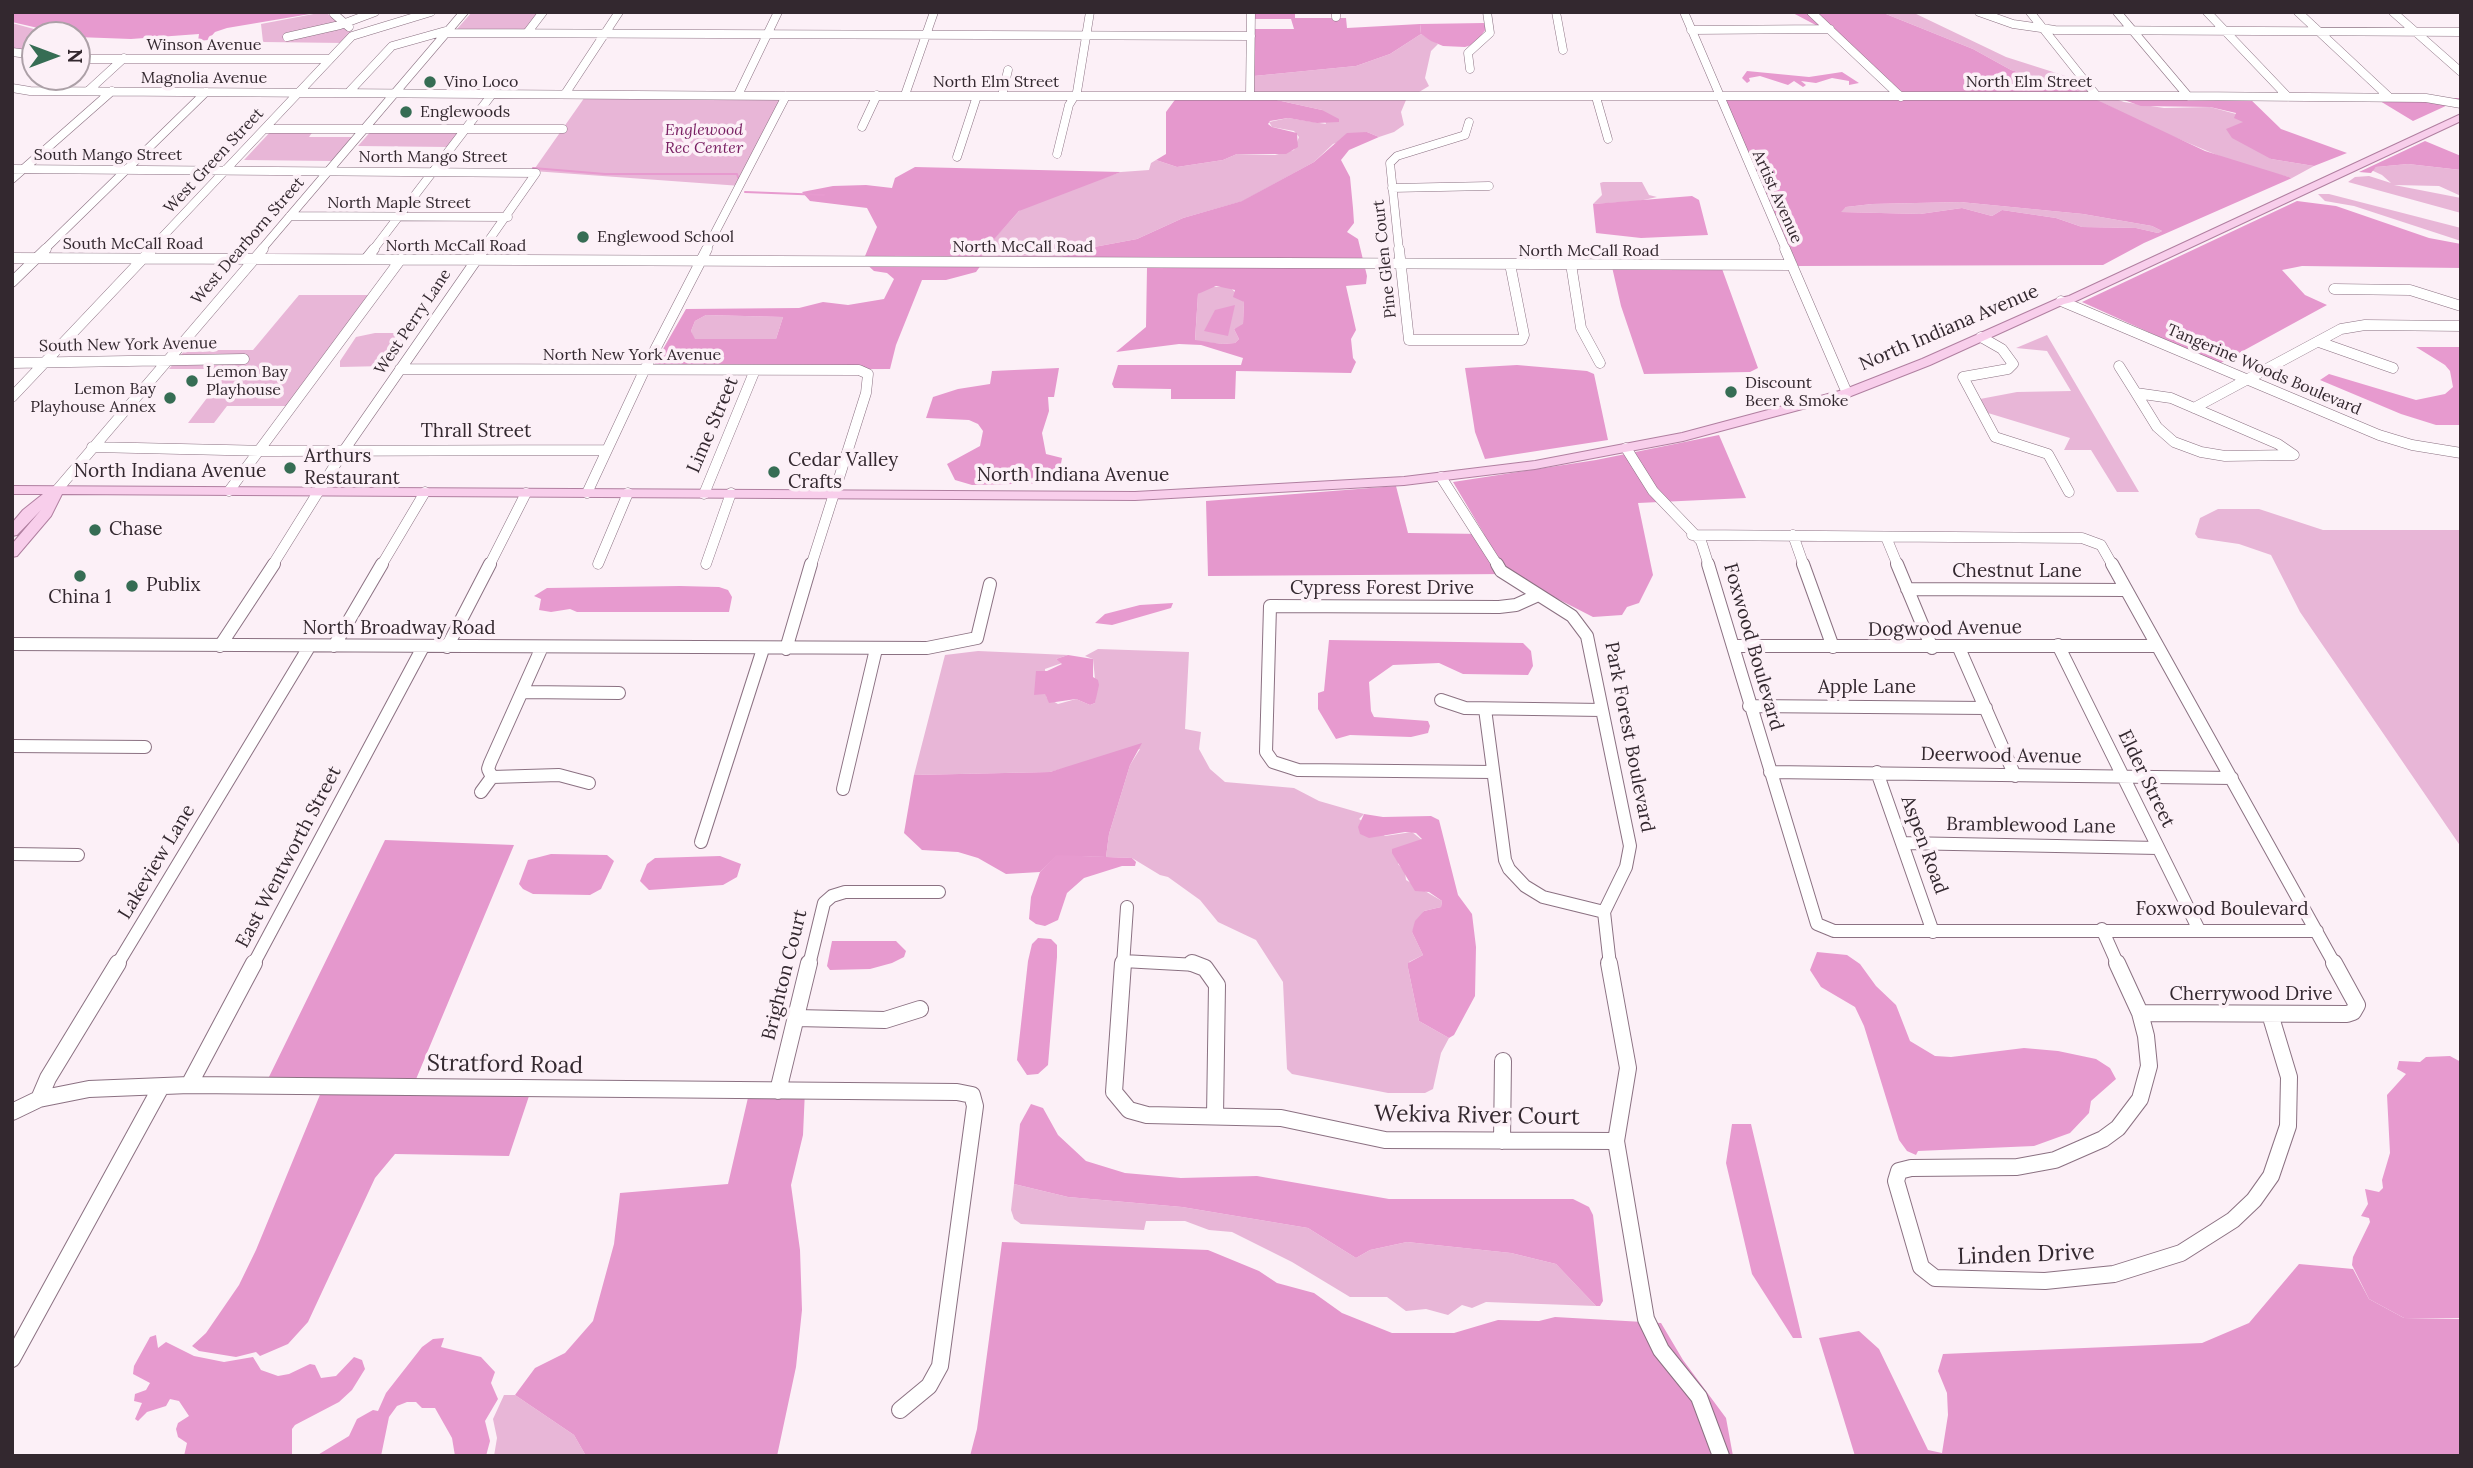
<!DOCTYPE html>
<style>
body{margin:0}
#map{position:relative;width:2473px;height:1468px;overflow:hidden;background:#fcf0f7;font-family:Lora,serif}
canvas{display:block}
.frame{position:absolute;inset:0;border:14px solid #33282f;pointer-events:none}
.north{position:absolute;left:21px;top:21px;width:70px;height:70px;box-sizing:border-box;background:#fcf0f7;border:2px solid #aca0a7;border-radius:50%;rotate:90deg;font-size:19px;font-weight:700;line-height:28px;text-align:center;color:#33282f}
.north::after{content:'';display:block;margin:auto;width:24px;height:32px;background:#366d54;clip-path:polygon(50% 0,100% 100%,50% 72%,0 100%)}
</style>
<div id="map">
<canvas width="2473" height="1468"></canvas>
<div class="frame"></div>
<div class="north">N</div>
</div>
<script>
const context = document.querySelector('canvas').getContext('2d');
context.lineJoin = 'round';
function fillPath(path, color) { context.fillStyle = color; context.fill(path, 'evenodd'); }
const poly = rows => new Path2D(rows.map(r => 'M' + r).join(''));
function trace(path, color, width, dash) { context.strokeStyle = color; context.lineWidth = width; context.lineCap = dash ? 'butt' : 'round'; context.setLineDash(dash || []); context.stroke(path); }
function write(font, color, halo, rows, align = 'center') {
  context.font = font + ' Lora,serif'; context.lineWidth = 7; context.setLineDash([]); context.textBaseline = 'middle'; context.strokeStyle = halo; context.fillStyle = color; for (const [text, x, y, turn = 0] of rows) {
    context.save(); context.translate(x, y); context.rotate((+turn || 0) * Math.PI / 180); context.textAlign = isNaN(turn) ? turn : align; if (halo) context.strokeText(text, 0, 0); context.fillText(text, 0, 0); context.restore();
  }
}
fillPath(poly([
 [324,12,333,12,328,14,353,33,344,43,263,42,261,24],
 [472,12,541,12,527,31,457,29],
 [1881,12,1912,12,2006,57,2075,79,2086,88,2124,102,2164,108,2210,107,2236,114,2244,122,2237,126,2271,159,2314,166,2292,178,2238,164,2160,131,2074,89,2011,70,1973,49],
 [12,23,45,32,35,35,35,40,24,49,12,50],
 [1421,34,1438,44,1431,51,1425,78,1429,86,1406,100,1401,112,1404,125,1394,132,1379,137,1367,132,1333,144,1314,162,1243,201,1183,218,1137,239,1078,250,1061,257,1060,261,984,261,980,254,1021,209,1088,183,1121,172,1149,170,1151,163,1156,160,1177,167,1223,160,1237,154,1275,155,1294,150,1299,137,1294,131,1272,127,1269,122,1288,118,1326,124,1322,110,1254,95,1254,76,1356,66,1390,54],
 [587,94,786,96,741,186,533,171],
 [273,129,314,130,309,137,352,137,332,161,244,160],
 [372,130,460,131,448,147,358,146],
 [2408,164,2461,170,2461,196,2439,186,2394,185,2461,198,2461,213,2348,182,2355,177,2369,176,2391,183,2382,175,2371,170,2376,167],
 [1603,182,1642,182,1649,195,1657,197,1639,201,1593,204,1602,195,1600,183],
 [2318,194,2329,194,2461,228,2461,241,2354,206,2325,201],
 [1960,202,2083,214,2152,226,2162,231,2158,233,2136,228,2082,227,2056,218,2002,210,1992,216,1962,208,1920,214,1840,212,1846,207,1872,204],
 [1208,287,1230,287,1244,302,1243,325,1234,329,1239,339,1235,343,1222,344,1195,341,1198,294],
 [299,295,372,295,289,406,227,406,214,423,188,423,229,369,169,369,185,350,253,350],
 [706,315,783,317,776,339,694,339,691,331,695,321],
 [405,333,410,339,385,366,340,367,340,361,356,337,375,333],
 [2047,335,2139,492,2117,492,2091,450,2064,450,2070,438,1988,413,1980,399,2017,392,2071,391,2047,351,2016,348],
 [2218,509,2259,509,2323,530,2461,530,2461,847,2300,612,2271,555,2239,544,2198,538,2195,534,2200,518],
 [1098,649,1189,652,1185,729,1201,732,1199,749,1210,769,1225,782,1294,788,1319,801,1364,814,1359,819,1385,836,1412,832,1422,840,1409,845,1398,864,1405,872,1406,880,1442,901,1441,907,1424,911,1412,932,1423,955,1409,962,1408,968,1419,1021,1449,1038,1441,1053,1433,1089,1425,1093,1388,1093,1292,1074,1287,1069,1283,982,1256,940,1218,922,1200,900,1168,877,1160,875,1132,858,1106,857,1109,834,1130,765,1140,749,1050,772,914,775,945,655,978,651,1068,655,1056,659,1062,663,1045,669,1046,697,1058,704,1076,699,1090,705,1095,703,1096,689,1093,659,1085,656],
 [1014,1184,1068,1197,1182,1207,1308,1228,1356,1258,1370,1250,1407,1242,1511,1253,1556,1264,1596,1306,1486,1302,1472,1308,1462,1305,1448,1315,1426,1309,1406,1311,1387,1297,1350,1297,1292,1262,1232,1232,1209,1230,1185,1221,1146,1221,1144,1230,1021,1224,1014,1219,1011,1210],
 [504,1395,515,1395,574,1435,586,1456,494,1456,497,1438,493,1419]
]), '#e8b6d7');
fillPath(poly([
 [1253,12,1295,12,1295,18,1346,18,1347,28,1420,24,1421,34,1390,54,1356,66,1254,76,1253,29,1294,29,1291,19,1253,19],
 [1791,12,1881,12,1973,49,2011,70,2074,89,2205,151,2292,178,2144,243,2103,265,1798,266,1723,98,1907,96,1829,32],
 [1960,202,2083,214,2152,226,2162,231,2158,233,2136,228,2082,227,2056,218,2002,210,1992,216,1962,208,1920,214,1841,212,1846,207,1872,204],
 [2154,92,2246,95,2281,129,2347,153,2314,166,2271,159,2232,138,2226,129,2243,122,2234,118,2236,113,2210,107,2141,106,2104,93],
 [1254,95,1322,110,1339,119,1339,122,1317,123,1288,118,1270,121,1268,124,1272,127,1297,133,1298,147,1286,154,1237,154,1223,160,1177,167,1156,160,1166,154,1166,112,1177,97],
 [2375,98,2461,98,2461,99,2413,121],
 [1367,132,1379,137,1349,150,1341,160,1350,177,1353,208,1354,223,1347,232,1358,239,1367,276,1366,284,1346,286,1356,330,1351,339,1353,358,1356,362,1351,373,1236,371,1235,399,1171,399,1171,389,1114,388,1112,384,1118,365,1241,365,1243,358,1201,345,1179,344,1116,352,1146,327,1147,268,1140,260,1060,261,1061,257,1078,250,1137,239,1183,218,1242,201,1314,162,1347,133],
 [1216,286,1235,290,1233,297,1244,302,1243,324,1234,329,1239,339,1235,343,1222,344,1195,340,1198,294],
 [2425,141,2461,156,2461,170,2408,164,2376,167,2371,173,2359,172],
 [915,167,1121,172,1019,211,981,254,984,261,976,272,946,280,922,280,896,345,890,369,651,370,686,309,799,308,823,302,848,305,884,299,894,279,887,273,874,271,863,261,877,227,867,208,810,201,802,192,833,186,866,185,892,188,895,178],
 [706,315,783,317,776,339,695,339,691,331,695,321],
 [2297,201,2336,206,2429,238,2461,244,2461,268,2302,266,2282,270,2305,295,2327,305,2219,364,2082,302],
 [1721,266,1758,368,1750,372,1644,374,1621,306,1612,267],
 [1517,365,1587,371,1594,374,1608,440,1485,459,1475,432,1465,368],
 [1059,368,1054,397,1048,397,1049,411,1042,433,1046,454,1062,458,1059,475,1052,483,972,485,955,480,947,464,980,446,983,431,978,424,969,420,926,418,933,397,958,389,990,384,992,371],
 [1719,435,1746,498,1638,503,1653,575,1639,603,1627,607,1622,615,1593,617,1509,574,1208,576,1206,501,1396,486,1408,533,1484,534,1453,482,1596,460],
 [1142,743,1130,765,1109,834,1106,857,1056,856,1040,872,1006,874,978,858,958,852,922,850,904,833,914,775,1050,772],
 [385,840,514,845,414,1084,532,1087,509,1156,395,1154,375,1178,308,1322,288,1344,260,1356,256,1352,236,1357,199,1351,192,1346,206,1333,239,1285,256,1250,324,1085,266,1083],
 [750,1089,805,1090,803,1135,791,1185,800,1250,802,1310,796,1367,777,1456,586,1456,574,1435,515,1395,535,1368,565,1353,593,1321,614,1244,620,1193,728,1184],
 [1002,1242,1208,1250,1259,1271,1277,1283,1314,1293,1342,1313,1392,1333,1454,1333,1498,1320,1539,1321,1555,1317,1661,1323,1683,1360,1726,1418,1733,1456,970,1456,977,1429],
 [2299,1264,2353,1269,2369,1299,2404,1318,2461,1319,2461,1456,1855,1456,1819,1338,1859,1331,1879,1349,1928,1450,1942,1453,1948,1415,1947,1393,1938,1371,1943,1354,2202,1343,2249,1323]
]), '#e598cd');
fillPath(poly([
 [12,12,322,12,227,28,215,32,208,40,198,41,199,34,131,39,77,37,12,22],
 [1484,23,1486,29,1475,44,1465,47,1443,46,1431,41,1421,34,1420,24],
 [1747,71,1809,77,1842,72,1859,83,1849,85,1849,81,1832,78,1816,83,1801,81,1806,85,1803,87,1794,81,1788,85,1760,76,1749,78,1750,81,1747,83,1742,78],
 [1692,196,1699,200,1708,235,1641,238,1596,233,1593,204],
 [1235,305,1228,336,1204,331,1215,310],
 [2416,347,2461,347,2461,425,2436,425,2401,414,2320,380,2329,374,2416,400,2445,394,2453,387,2450,371,2445,365],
 [680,586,719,587,728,590,732,597,729,612,577,612,570,609,551,612,539,610,541,599,534,596,547,588],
 [1173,603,1171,608,1112,625,1095,623,1105,614,1140,605],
 [1329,640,1523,643,1531,651,1533,666,1528,675,1463,674,1439,663,1393,665,1369,682,1371,711,1374,717,1428,721,1430,726,1428,733,1411,737,1350,735,1336,739,1318,709,1318,693,1324,691],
 [1068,655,1093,659,1093,677,1098,680,1099,685,1095,703,1090,705,1076,699,1049,703,1045,694,1034,695,1036,671,1047,671,1062,664,1056,659],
 [1364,814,1383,817,1431,816,1439,820,1458,895,1472,914,1476,947,1475,996,1454,1035,1449,1038,1419,1021,1408,968,1408,963,1423,955,1412,932,1415,921,1424,911,1441,907,1442,901,1429,892,1415,891,1392,853,1392,849,1422,839,1416,833,1405,832,1369,838,1360,834,1358,827],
 [551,854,607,855,614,861,601,889,590,895,533,894,523,889,519,884,528,860],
 [1056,855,1132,858,1136,862,1135,866,1122,866,1084,878,1067,893,1058,920,1045,926,1036,924,1029,919,1031,897,1040,872],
 [720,856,741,864,737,877,723,885,649,890,640,881,647,864,655,858],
 [1038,938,1051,939,1057,945,1057,957,1048,1065,1038,1074,1027,1075,1017,1060,1028,961,1032,944],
 [832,941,896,941,906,951,904,957,892,963,870,969,830,970,827,966],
 [1817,952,1847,955,1860,964,1876,986,1896,1005,1910,1041,1935,1056,1951,1057,2024,1048,2058,1051,2096,1059,2110,1068,2116,1079,2091,1101,2089,1113,2070,1133,2034,1146,1918,1151,1916,1155,1907,1151,1899,1140,1864,1026,1855,1007,1821,987,1810,970],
 [2450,1056,2461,1062,2461,1318,2404,1318,2369,1299,2352,1265,2353,1257,2370,1222,2369,1218,2361,1216,2368,1204,2365,1189,2379,1192,2383,1188,2382,1180,2390,1153,2387,1095,2406,1074,2397,1069,2399,1061,2420,1062,2426,1057],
 [1031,1104,1043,1108,1058,1135,1086,1161,1125,1173,1181,1178,1257,1176,1389,1199,1573,1199,1589,1207,1593,1215,1603,1301,1600,1306,1596,1306,1556,1264,1511,1253,1407,1242,1370,1250,1356,1258,1308,1228,1182,1207,1068,1197,1014,1184,1020,1124],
 [1732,1124,1751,1124,1802,1338,1793,1338,1752,1274,1726,1163],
 [156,1335,158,1348,166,1342,194,1356,224,1362,253,1357,261,1370,278,1376,289,1374,310,1364,315,1365,321,1378,336,1376,354,1357,362,1360,365,1369,352,1390,339,1402,295,1425,292,1429,292,1456,184,1456,187,1443,178,1437,176,1429,178,1423,189,1416,179,1401,170,1399,166,1406,147,1412,138,1421,135,1419,142,1403,134,1401,135,1394,146,1390,150,1383,133,1374,134,1366,150,1337],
 [444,1338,441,1347,481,1357,495,1372,491,1383,498,1399,485,1421,490,1441,486,1456,455,1456,452,1438,435,1408,422,1408,416,1402,407,1402,397,1406,389,1417,381,1456,316,1456,349,1436,357,1419,373,1410,378,1411,386,1393,422,1347,433,1339]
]), '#e79acf');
trace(poly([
 [533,168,605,174,737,174,739,180],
 [745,192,824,195]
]), '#e79acf', 2);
const minorFar3 = poly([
 [1336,12,1336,17],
 [1556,12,1563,50],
 [1684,12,1786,250],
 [1811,12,1901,97],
 [1979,12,2013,24,2055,30,2461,32],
 [2030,12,2096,95],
 [2117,12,2188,96],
 [2207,12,2288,97],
 [2298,12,2389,97],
 [2393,12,2461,72],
 [334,14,349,27],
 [1691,30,1830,29],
 [446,33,1251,36],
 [527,33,543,12],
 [287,37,340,25,375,12],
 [12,52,35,55],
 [77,59,330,59],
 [1470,69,1468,53,1490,33,1487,12],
 [12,88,30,91,786,96,2188,96,2426,98,2461,104],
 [88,91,124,58],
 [349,92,392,46,449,30],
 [565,94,619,12],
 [738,95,778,12],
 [905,95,934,12],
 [1002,96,1008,70],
 [1250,96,1251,12],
 [1596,97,1608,139],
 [862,127,877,95],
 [265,129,563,129],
 [1057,154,1069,105,1077,92,1090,12],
 [957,157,977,96],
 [12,169,536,173,482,250],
 [12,179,112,91],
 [1392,188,1489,186],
 [290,216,508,217],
 [44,250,206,92],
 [150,250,352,36,431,12],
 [261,250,464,12],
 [373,250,493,93],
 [706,250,786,96],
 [1399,250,1390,163,1397,156,1465,135,1469,122]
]);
const minorFar2 = poly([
 [1399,249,1409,340,1522,340,1524,335,1510,264],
 [1785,249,1847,393],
 [12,258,1792,265],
 [366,259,374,249],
 [1571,264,1581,328,1600,363],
 [12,282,46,249],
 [2334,289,2410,290,2461,306],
 [2061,301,2379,435,2412,445,2461,453],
 [1981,337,2002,349,2013,364,2008,369,1963,377,1995,437,2048,454,2069,492],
 [2319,342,2393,368],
 [12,363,244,359],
 [2119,366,2136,393],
 [400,369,859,370,868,374,866,393,811,566],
 [2136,393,2171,398,2278,444,2294,455,2225,456,2201,452,2174,442,2157,427,2136,393],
 [12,397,152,249],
 [2194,408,2341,329,2365,325,2461,326],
 [92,447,270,451,607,450],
 [1626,448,1653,491,1701,541,1709,566],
 [1441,477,1498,566],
 [57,490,263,249],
 [229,491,401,259],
 [587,493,644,371,707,249],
 [704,494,755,370],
 [1692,535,2082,538,2101,545,2113,566],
 [1793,535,1804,566],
 [1886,537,1898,566],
 [598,564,628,493],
 [706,564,731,493],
 [272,566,345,449,484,249],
 [381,566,425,492],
 [489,566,526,493]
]);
const minorFar1 = poly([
 [1497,564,1501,571,1572,616,1587,636,1630,846,1626,867,1604,912,1610,965],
 [1708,564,1817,924,1834,931,2317,931],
 [1803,564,1833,647],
 [1897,564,1932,648],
 [2112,564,2335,965],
 [1907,589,2126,590],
 [12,644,927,648,977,638,990,584],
 [2058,645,2199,930],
 [220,646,274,564],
 [334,646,382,564],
 [1733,646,2157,646],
 [447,647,490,564],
 [1959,648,2015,776],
 [786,649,811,564],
 [523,692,619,693],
 [1441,700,1465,708,1602,710],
 [1749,706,1986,708],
 [1485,709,1505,860,1509,869,1525,886,1543,897,1604,912],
 [12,746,145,747],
 [1493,772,1298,770,1273,762,1266,752,1270,606,1499,607,1516,605,1536,596],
 [1770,772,2232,778],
 [1877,772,1933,932],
 [492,777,559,775,589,783],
 [843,789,876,649],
 [481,792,492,777,488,769,490,763,542,647],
 [701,842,763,649],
 [1903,843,2158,848],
 [12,854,78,855],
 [2102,929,2118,965],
 [1123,961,1197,965],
 [117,965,309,647],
 [253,965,423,647],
 [809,965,824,903,832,896,845,892,939,892],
 [1123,965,1127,907]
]);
const minor = poly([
 [1123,963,1114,1092,1129,1110,1147,1115,1281,1118,1385,1140,1616,1141],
 [1192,963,1205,968,1217,985,1215,1116],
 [1609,963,1628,1068,1616,1141,1646,1319,1661,1350,1699,1397,1721,1456],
 [2117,963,2140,1013,2146,1036,2149,1066,2140,1099,2118,1128,2103,1139,2055,1160,2017,1167,1911,1168,1899,1171,1896,1181,1921,1267,1935,1278,2045,1281,2114,1274,2181,1253,2233,1220,2254,1200,2271,1176,2288,1126,2289,1077,2270,1014],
 [2140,1013,2347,1014,2353,1012,2357,1005,2334,963],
 [796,1018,885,1020,920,1009],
 [189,1085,254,963],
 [778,1091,809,963],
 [39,1099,48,1078,118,963],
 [12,1112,39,1099,89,1089,189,1085,957,1092,972,1095,975,1106,940,1366,929,1386,900,1410],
 [1502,1141,1503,1061],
 [12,1359,161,1087]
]);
const major = poly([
 [2461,114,2461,121,2076,301,2064,304,1930,365,1851,396,1683,441,1535,469,1404,485,1135,500,62,494,51,516,17,556,12,557,12,544,41,510,17,535,12,536,12,523,23,510,43,494,12,494,12,486,1135,492,1404,477,1535,461,1682,433,1843,390,1922,359,2057,299,2069,296,2461,114]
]);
trace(minorFar3, '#8b7182', 9);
trace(minorFar2, '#8b7182', 11);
trace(minorFar1, '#8b7182', 14);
trace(minor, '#8b7182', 18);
trace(major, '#b07fa0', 2);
trace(minorFar3, '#fff', 8);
trace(minorFar2, '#fff', 10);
trace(minorFar1, '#fff', 12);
trace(minor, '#fff', 16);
fillPath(major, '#f8ceeb');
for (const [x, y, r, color] of [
 [430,82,7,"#366d54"],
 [406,112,7,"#366d54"],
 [583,237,7,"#366d54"],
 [192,381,7,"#366d54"],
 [1731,392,7,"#366d54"],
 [170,398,7,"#366d54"],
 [290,468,7,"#366d54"],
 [774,472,7,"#366d54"],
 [95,530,7,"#366d54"],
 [80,576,7,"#366d54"],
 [132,586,7,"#366d54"]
]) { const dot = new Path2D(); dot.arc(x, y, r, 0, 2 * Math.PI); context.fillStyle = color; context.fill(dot); trace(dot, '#fcf0f7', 2.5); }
write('16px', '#33282f', '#fcf0f7', [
 ["Winson Avenue",204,45],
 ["Magnolia Avenue",204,78],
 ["North Elm Street",996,82],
 ["North Elm Street",2029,82],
 ["South Mango Street",108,155],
 ["North Mango Street",433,157],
 ["West Green Street",214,161,-47],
 ["Artist Avenue",1777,197,66],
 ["North Maple Street",399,203],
 ["West Dearborn Street",248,241,-49],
 ["South McCall Road",133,244],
 ["North McCall Road",456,246],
 ["North McCall Road",1023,247],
 ["North McCall Road",1589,251],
 ["Pine Glen Court",1385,259,-96],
 ["West Perry Lane",413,322,-56],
 ["South New York Avenue",128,345,-1],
 ["North New York Avenue",632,355],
 ["Tangerine Woods Boulevard",2264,370,23]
]);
write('16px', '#33282f', '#fcf0f7', [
 ["Vino Loco",444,82],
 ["Englewoods",420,112],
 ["Englewood School",597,237],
 ["Lemon Bay",206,372],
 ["Playhouse",206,390],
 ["Discount",1745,383],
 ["Beer & Smoke",1745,401],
 ["Lemon Bay",156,389,"right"],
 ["Playhouse Annex",156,407,"right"]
], 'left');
write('italic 16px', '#771e61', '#fcf0f7', [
 ["Englewood",704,130],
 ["Rec Center",704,148]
]);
write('19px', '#33282f', '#fcf0f7', [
 ["North Indiana Avenue",1949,328,-23],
 ["Lime Street",713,425,-67],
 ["Thrall Street",476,432],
 ["North Indiana Avenue",170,472],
 ["North Indiana Avenue",1073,476],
 ["Chestnut Lane",2017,572],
 ["Cypress Forest Drive",1382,589],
 ["North Broadway Road",399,629],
 ["Dogwood Avenue",1945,629,-1],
 ["Foxwood Boulevard",1753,647,74],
 ["Apple Lane",1867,688],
 ["Park Forest Boulevard",1629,737,79],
 ["Deerwood Avenue",2001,756,1],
 ["Elder Street",2146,779,64],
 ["Bramblewood Lane",2031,826,1],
 ["Aspen Road",1924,845,70],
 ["East Wentworth Street",289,857,-62],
 ["Lakeview Lane",157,862,-59],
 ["Foxwood Boulevard",2222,910],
 ["Brighton Court",785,975,-76],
 ["Cherrywood Drive",2251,995]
]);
write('19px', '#33282f', '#fcf0f7', [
 ["Arthurs",304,457],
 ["Restaurant",304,479],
 ["Cedar Valley",788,461],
 ["Crafts",788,483],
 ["Chase",109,530],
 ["Publix",146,586],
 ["China 1",80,598,"center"]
], 'left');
write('23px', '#33282f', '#fcf0f7', [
 ["Stratford Road",505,1065,1],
 ["Wekiva River Court",1477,1116,1],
 ["Linden Drive",2026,1255,-2]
]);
</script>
